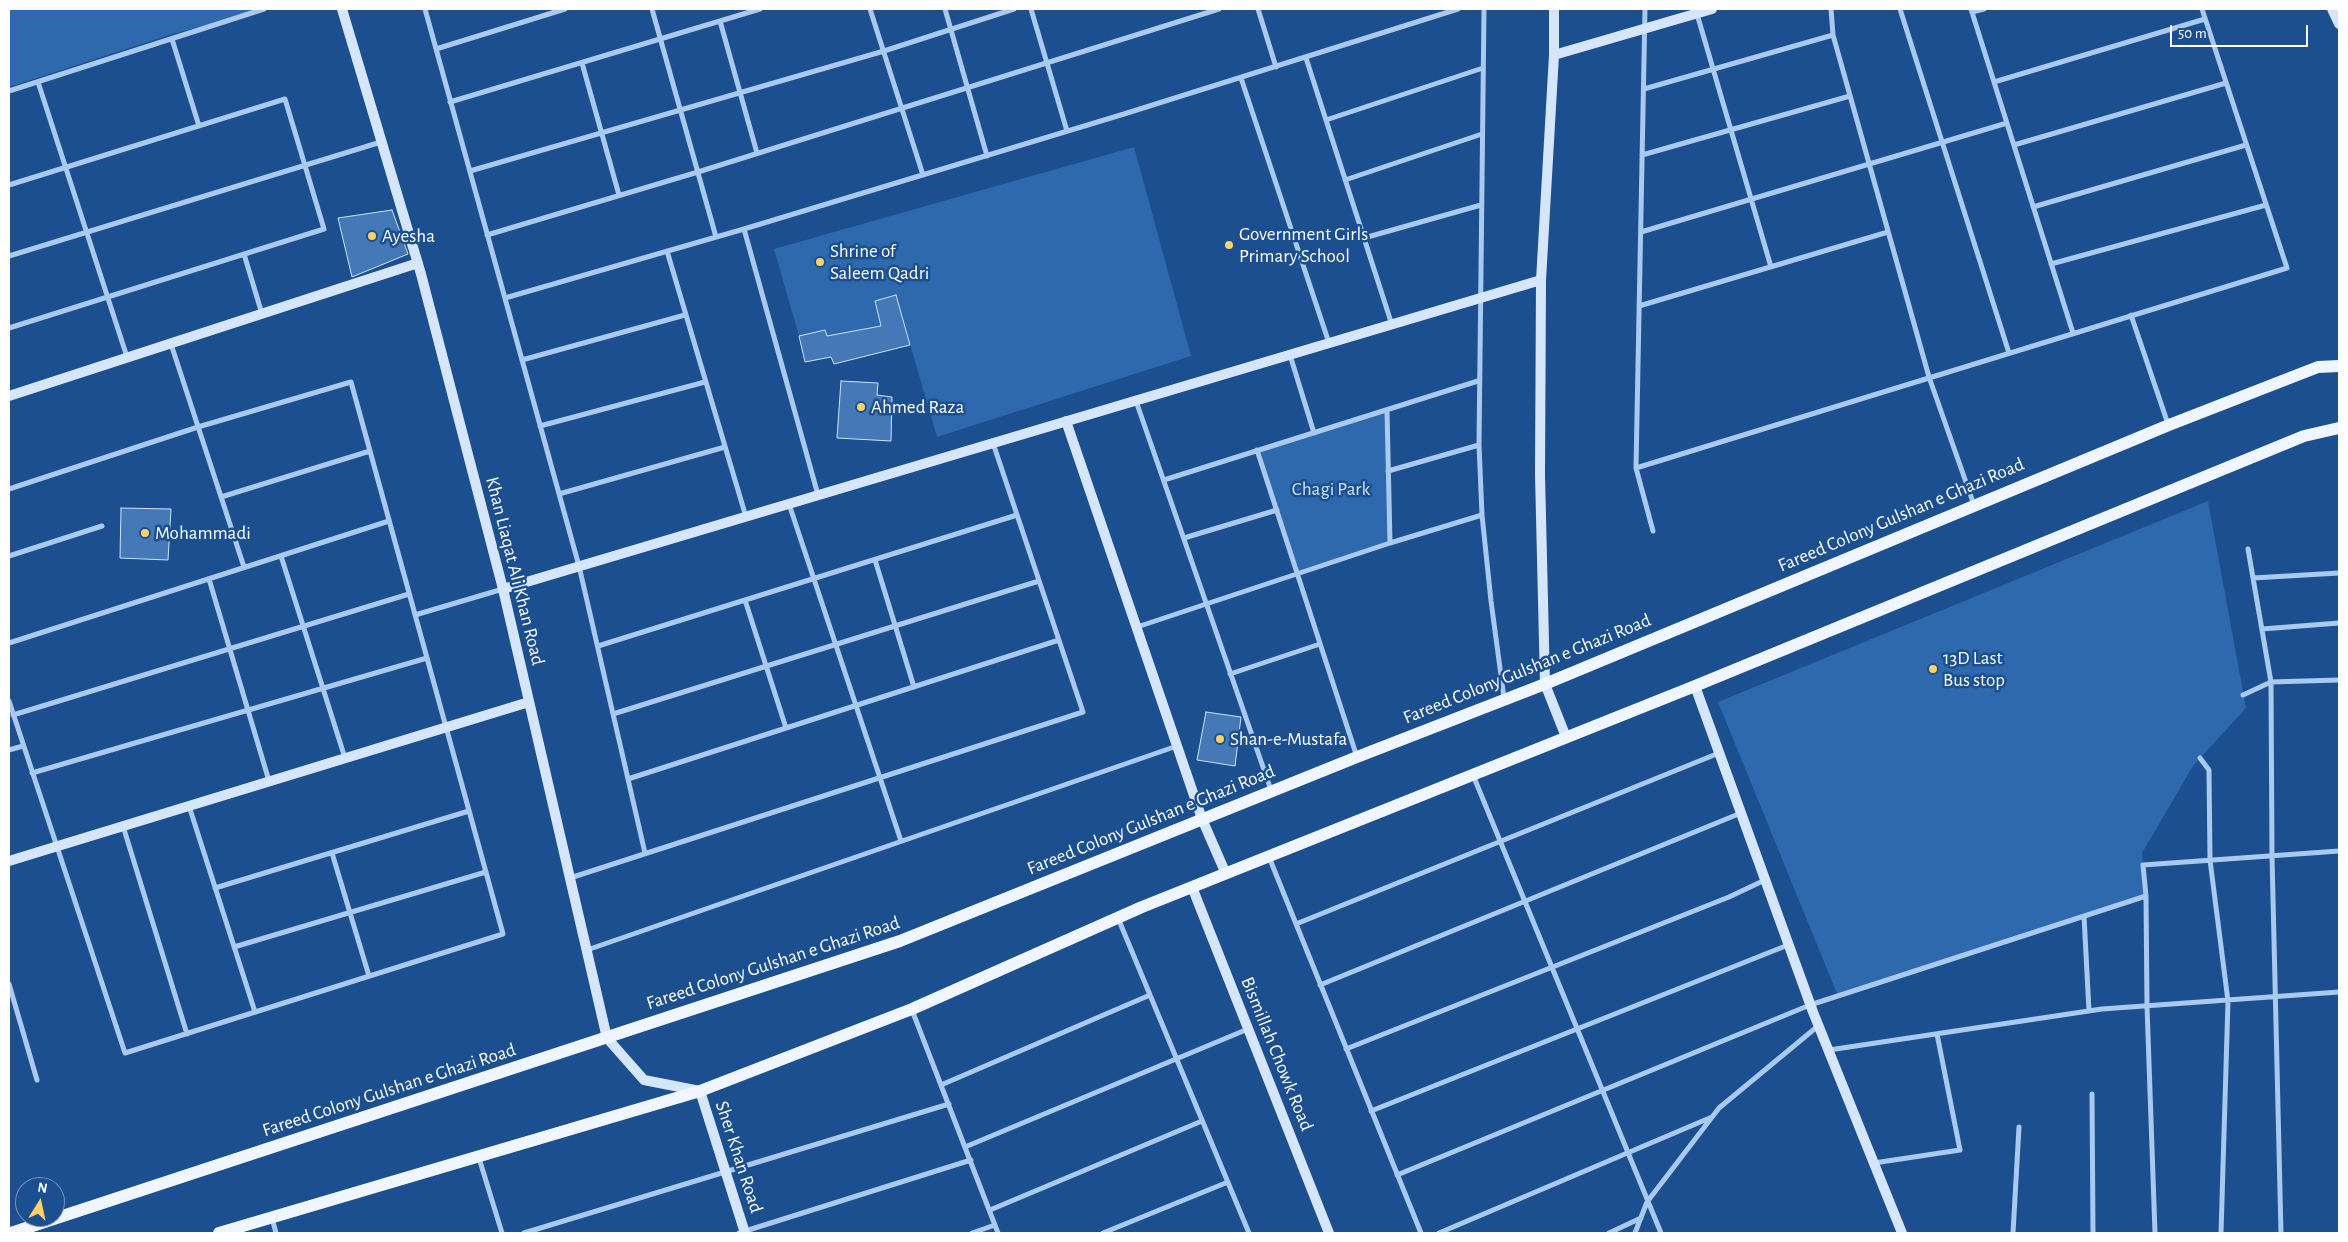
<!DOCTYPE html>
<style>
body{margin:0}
#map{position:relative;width:2348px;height:1242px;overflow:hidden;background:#1b4f8f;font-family:"Alegreya Sans",sans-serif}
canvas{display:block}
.frame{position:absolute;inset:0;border:10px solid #fff;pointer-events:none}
.north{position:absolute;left:15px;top:1177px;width:50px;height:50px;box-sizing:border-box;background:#1b4f8f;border:1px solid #7695bc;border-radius:50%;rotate:10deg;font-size:14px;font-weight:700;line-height:20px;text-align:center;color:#fff}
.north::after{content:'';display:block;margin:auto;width:18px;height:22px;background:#ffd166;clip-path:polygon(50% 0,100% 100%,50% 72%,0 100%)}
.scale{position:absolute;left:2170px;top:25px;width:138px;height:22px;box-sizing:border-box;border:2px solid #fff;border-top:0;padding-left:6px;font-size:15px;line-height:18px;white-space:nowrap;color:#fff;-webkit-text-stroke:4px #1b4f8f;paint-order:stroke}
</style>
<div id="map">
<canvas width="2348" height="1242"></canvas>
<div class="frame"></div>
<div class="north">N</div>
<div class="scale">50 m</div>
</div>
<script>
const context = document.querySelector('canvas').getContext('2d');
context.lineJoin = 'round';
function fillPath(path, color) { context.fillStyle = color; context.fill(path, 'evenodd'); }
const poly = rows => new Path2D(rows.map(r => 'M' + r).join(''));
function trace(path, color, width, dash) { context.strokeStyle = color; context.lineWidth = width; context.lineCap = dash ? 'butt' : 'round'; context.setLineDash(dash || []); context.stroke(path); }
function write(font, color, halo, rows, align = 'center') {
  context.font = font + ' "Alegreya Sans",sans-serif'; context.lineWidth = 5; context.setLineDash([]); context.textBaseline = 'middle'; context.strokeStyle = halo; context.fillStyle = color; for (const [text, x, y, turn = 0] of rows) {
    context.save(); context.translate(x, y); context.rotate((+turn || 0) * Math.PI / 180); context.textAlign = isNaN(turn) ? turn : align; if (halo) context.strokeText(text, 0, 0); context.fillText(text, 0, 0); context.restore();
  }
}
fillPath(poly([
 [9,9,267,9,169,35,9,87],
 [1134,147,1191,356,937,437,896,296,875,301,881,326,827,336,825,330,799,336,774,249],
 [1387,410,1390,543,1298,574,1258,450],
 [2208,501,2246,708,2193,766,2142,853,2146,896,1838,996,1718,702]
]), '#2e69ad');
const building = poly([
 [392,210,408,254,352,277,338,218,392,210],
 [896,295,910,345,834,364,831,357,805,362,799,336,825,330,827,336,881,326,875,301,896,295],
 [841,381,878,383,877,395,892,397,891,441,837,438,841,381],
 [121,508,171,509,168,560,120,558,121,508],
 [1206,712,1241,717,1235,766,1197,760,1206,712]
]);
fillPath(building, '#4478b7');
trace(building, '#cfe3fa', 1);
trace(poly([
 [425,9,579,566,645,853],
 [652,9,716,237],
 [870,9,923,175],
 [945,9,987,156],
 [1031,9,1067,131],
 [1258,9,1276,67],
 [1484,9,1479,445,1482,515,1491,601,1504,698],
 [1645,9,1636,468,1653,531],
 [1831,9,1833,35,1929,377,1974,505],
 [1900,9,2009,353],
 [1971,9,2073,333],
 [1972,12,1984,9],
 [1697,14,1771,267],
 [720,21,757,153],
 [172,39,199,126],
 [436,49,565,9],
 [1306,58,1392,325],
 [582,63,619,195],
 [1241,78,1329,343],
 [38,82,127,357],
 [1994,82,2205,19],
 [1644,89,1833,35],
 [9,91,264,9],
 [450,102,760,9],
 [1326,120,1483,68],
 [2014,145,2226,83],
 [1642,155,1850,96],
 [470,171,884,51,1014,9],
 [1345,180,1482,134],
 [9,185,285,99,324,229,9,328],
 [2033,207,2246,145],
 [744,229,818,495],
 [1641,232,2007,123],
 [487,235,698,172,1219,9],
 [1364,238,1481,205],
 [667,251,746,517],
 [244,254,262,314],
 [9,256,381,142],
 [2051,264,2266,205],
 [505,298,744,229,1124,114,1458,9],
 [1639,306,1888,232],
 [2131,315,2168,424],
 [171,344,244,567],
 [1290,355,1314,433],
 [522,360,685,315],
 [1136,401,1271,790],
 [1387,410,1390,543],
 [540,426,705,382],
 [1257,450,1357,757],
 [1636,468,2287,268,2202,9],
 [1388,471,1479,445],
 [1164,480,1478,381],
 [9,489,198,427,351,382,503,934,125,1053,9,701],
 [559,494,725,447],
 [221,497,370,451],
 [789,504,901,841],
 [1184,538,1277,510],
 [2248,549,2271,682,2272,856,2281,1233],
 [9,556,102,526],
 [281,556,345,758],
 [875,560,914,687],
 [2253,578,2339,573],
 [209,579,269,781],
 [745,600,786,728],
 [415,615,503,589],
 [1137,627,1390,543,1482,515],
 [2262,629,2339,623],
 [9,643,389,521],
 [598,646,1017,515],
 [1230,674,1320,644],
 [2243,695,2271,682,2339,680],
 [613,714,1039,581],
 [13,715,409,594],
 [9,750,23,746],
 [2200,758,2209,770,2210,860,2228,1001,2221,1233],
 [32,773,427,658],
 [1473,775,1661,1233],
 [628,779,1059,640],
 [189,806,255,1012],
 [123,826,187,1034],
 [332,853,369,976],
 [1269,857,1421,1233],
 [570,878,1083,712,993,443],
 [215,888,469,811],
 [2084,916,2089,1011],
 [1118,918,1249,1233],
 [1296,924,1719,753],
 [234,947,486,872],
 [587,950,1177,746],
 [9,984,37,1080],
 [1320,985,1741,813],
 [912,1010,998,1233],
 [1346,1049,1729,897,1765,880],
 [1829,1050,2102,1009,2339,992],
 [941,1085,1150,995],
 [2092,1094,2093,1233],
 [1371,1111,1788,945],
 [965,1147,1248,1029],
 [479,1158,502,1233],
 [1874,1163,1960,1150,1937,1034],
 [1397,1175,1810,1005,2146,896],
 [990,1210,1202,1121],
 [272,1218,276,1233],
 [524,1233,949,1104],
 [739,1233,971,1160],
 [972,1233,995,1225],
 [1103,1233,1228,1182],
 [1439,1233,1712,1117],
 [1609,1233,1641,1218],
 [1635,1233,1647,1202,1719,1108,1818,1026],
 [2013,1233,2019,1127],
 [2155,1233,2147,1006,2146,896,2143,865,2339,851]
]), '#a9c9ee', 5);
trace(poly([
 [342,9,421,274,503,589,607,1038,644,1080,700,1091,745,1233],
 [1554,9,1554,55,1541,280,1540,475,1545,684,1566,737],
 [2332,9,2339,24],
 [1554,55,1712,9],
 [9,396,418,263],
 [1066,421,1202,819,1226,874],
 [503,589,1541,280],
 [1695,686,1813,1012,1902,1233],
 [9,861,529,702],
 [1192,887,1329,1233]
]), '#d6e6fa', 10);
trace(poly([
 [11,1233,900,941,1357,757,1545,684,2169,425,2318,367,2339,366],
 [219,1233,700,1091,912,1009,1142,907,1695,686,2304,436,2339,428]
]), '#f0f6ff', 12);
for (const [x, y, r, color] of [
 [372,236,5,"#ffd166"],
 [1229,245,5,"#ffd166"],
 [820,262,5,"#ffd166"],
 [861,407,5,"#ffd166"],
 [145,533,5,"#ffd166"],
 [1933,669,5,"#ffd166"],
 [1220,739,5,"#ffd166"]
]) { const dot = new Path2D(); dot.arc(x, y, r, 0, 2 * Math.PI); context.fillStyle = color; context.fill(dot); trace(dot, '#1b4f8f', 2); }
write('19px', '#fff', '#1b4f8f', [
 ["Government Girls",1239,234],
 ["Primary School",1239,256],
 ["Ayesha",382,236],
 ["Shrine of",830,251],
 ["Saleem Qadri",830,273],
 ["Ahmed Raza",871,407],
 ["Mohammadi",155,533],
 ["13D Last",1943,658],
 ["Bus stop",1943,680],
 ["Shan-e-Mustafa",1230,739]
], 'left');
write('19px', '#cfe3fa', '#1b4f8f', [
 ["Chagi Park",1331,489]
]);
write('19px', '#fff', '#1b4f8f', [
 ["Fareed Colony Gulshan e Ghazi Road",1901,515,-23],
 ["Khan Liaqat Ali Khan Road",515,571,76],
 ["Fareed Colony Gulshan e Ghazi Road",1527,669,-22],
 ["Fareed Colony Gulshan e Ghazi Road",1151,820,-22],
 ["Fareed Colony Gulshan e Ghazi Road",773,963,-18],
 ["Bismillah Chowk Road",1277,1054,68],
 ["Fareed Colony Gulshan e Ghazi Road",389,1090,-18],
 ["Sher Khan Road",739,1157,72]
]);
</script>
